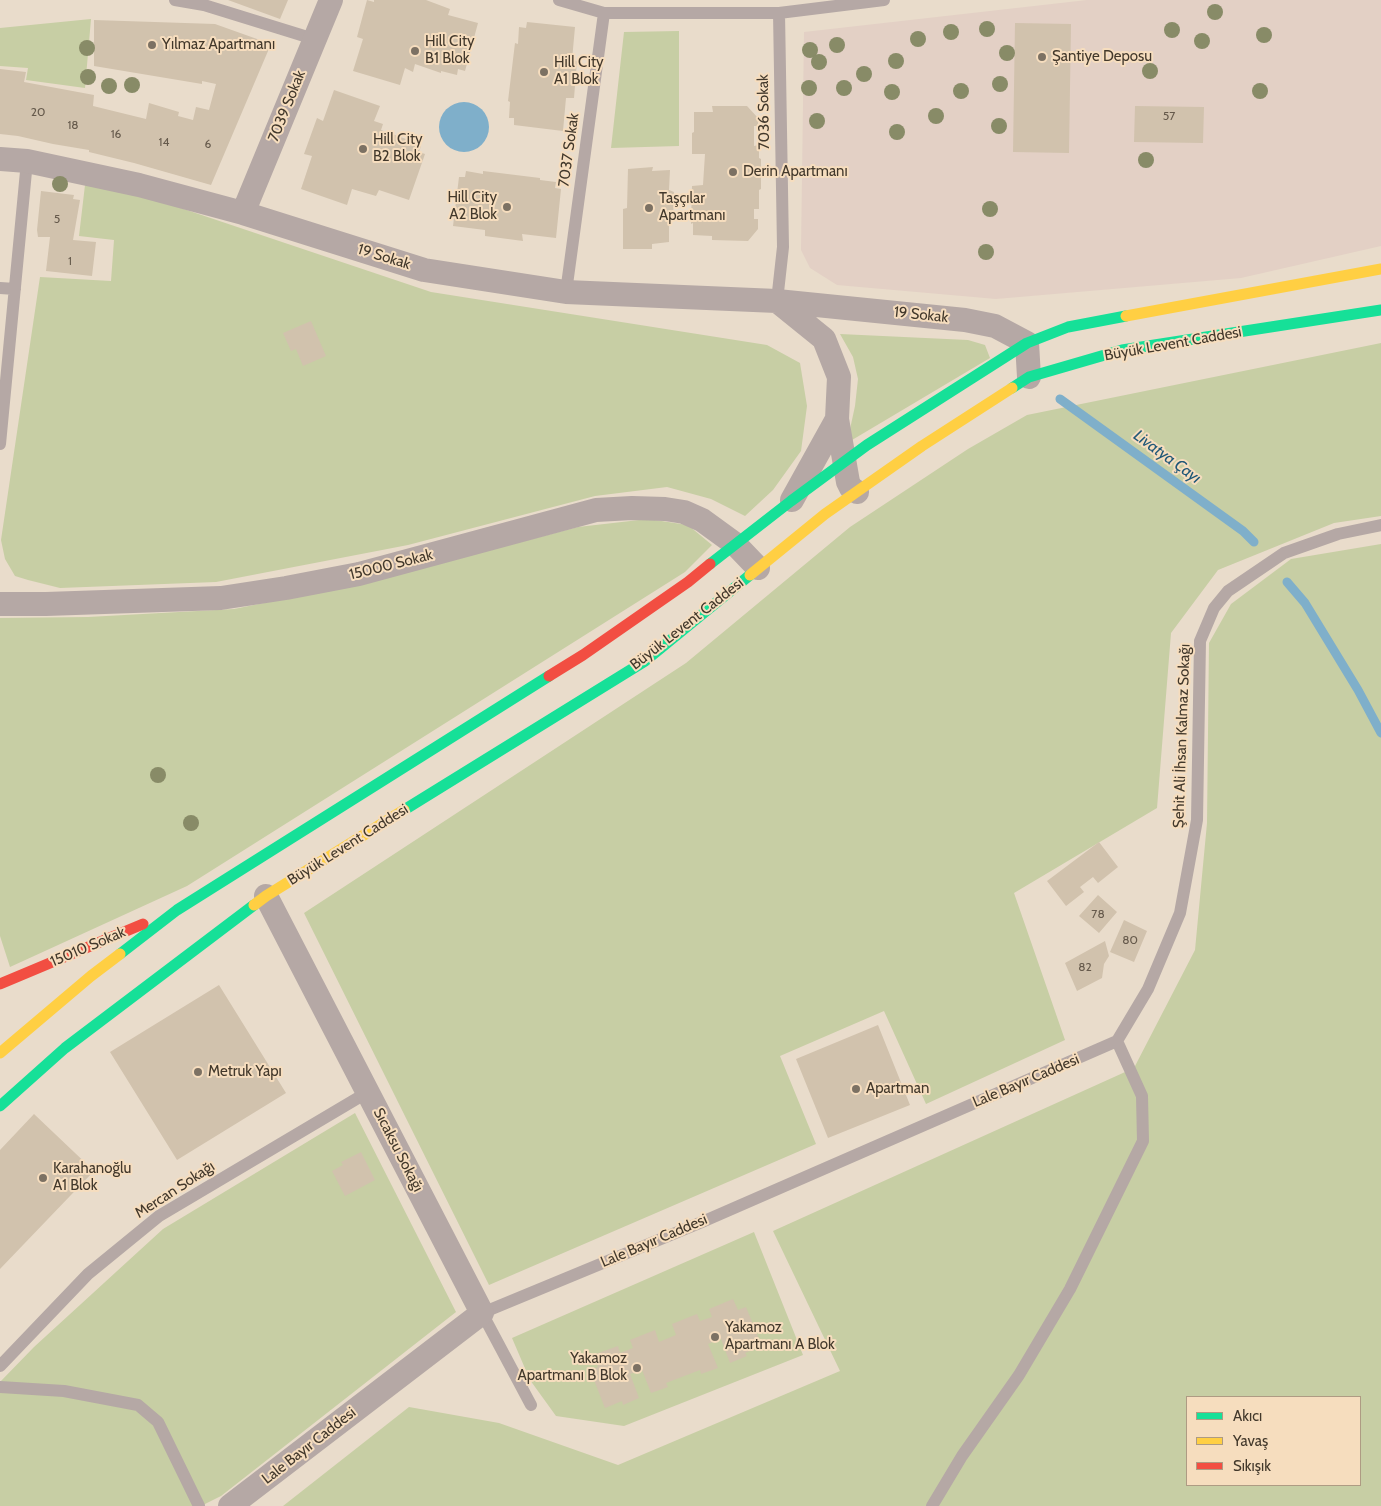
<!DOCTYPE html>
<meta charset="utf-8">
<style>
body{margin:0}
#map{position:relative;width:1381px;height:1506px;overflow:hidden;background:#e9dccb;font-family:Cabin,sans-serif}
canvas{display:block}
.legend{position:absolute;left:1186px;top:1396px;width:175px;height:90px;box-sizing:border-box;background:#f6ddbe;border:1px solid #ae9b83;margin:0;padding:6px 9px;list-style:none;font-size:15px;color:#42382b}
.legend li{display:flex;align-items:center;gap:10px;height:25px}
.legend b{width:25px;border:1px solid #ae9b83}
</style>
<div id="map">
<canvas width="1381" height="1506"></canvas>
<ul class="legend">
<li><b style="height:6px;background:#16e098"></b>Akıcı</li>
<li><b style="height:6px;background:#ffcf43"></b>Yavaş</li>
<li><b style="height:6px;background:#f24e42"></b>Sıkışık</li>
</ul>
</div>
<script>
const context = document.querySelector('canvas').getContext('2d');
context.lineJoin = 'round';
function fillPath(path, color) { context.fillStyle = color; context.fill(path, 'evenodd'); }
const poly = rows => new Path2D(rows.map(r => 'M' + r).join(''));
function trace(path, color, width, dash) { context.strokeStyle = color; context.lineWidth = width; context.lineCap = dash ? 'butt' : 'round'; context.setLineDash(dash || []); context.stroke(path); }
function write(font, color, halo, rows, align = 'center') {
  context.font = font + ' Cabin,sans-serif'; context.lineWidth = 4; context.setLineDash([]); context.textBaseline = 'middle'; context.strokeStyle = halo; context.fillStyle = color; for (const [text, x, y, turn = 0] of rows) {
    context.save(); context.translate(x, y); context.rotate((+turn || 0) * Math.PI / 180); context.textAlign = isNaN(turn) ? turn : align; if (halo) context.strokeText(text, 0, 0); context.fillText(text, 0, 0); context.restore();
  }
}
fillPath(poly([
 [1087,0,1381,0,1381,246,1241,278,996,299,837,285,810,268,801,250,804,32]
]), '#e3d0c5');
fillPath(poly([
 [91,19,85,88,26,80,28,68,0,66,0,28],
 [679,31,679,146,611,148,624,32],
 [85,185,139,194,431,292,767,345,800,363,807,406,801,451,773,490,745,516,711,499,667,487,595,496,408,545,216,582,60,588,28,580,15,576,5,559,1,540,40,277,111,281,114,240,79,236],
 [840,334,968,340,985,345,990,358,847,443,855,406,858,379,853,357],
 [1381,343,1381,516,1334,523,1218,570,1171,633,1157,808,1014,893,1065,1040,926,1104,884,1011,780,1056,816,1144,489,1285,304,913,686,663,850,527,968,449,1027,415],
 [648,519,688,525,712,545,685,572,187,886,10,967,0,936,0,618,88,617,234,609,363,583,578,527],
 [1381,544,1381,1506,283,1506,409,1407,499,1423,618,1465,840,1371,773,1231,1134,1068,1195,950,1207,823,1209,643,1231,604,1291,559],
 [1187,1397,1360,1397,1360,1485,1187,1485],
 [355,1113,456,1312,221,1496,201,1506,0,1506,0,1382,34,1347,163,1229],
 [754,1232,803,1355,624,1426,556,1416,530,1380,512,1338]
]), '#c7cea4');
fillPath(poly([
 '439 127a25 25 0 1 1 50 0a25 25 0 1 1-50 0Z'
]), '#7fafca');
trace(poly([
 [1060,399,1243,531,1254,542],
 [1287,582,1305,603,1358,690,1381,733]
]), '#7fafca', 9);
fillPath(poly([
 [228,0,288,0,280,19],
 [367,0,374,2,374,0,426,0,450,9,448,15,478,23,465,71,458,69,457,75,441,71,441,73,415,64,413,72,405,68,400,85,353,71,363,39,357,37],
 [94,20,215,24,271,44,211,185,134,163,89,152,89,150,53,144,18,136,0,134,0,69,26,72,24,82,94,95,93,106,146,119,149,103,179,112,178,116,193,120,196,107,209,110,216,84,202,81,202,84,94,66],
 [527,22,575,27,572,60,577,61,574,98,566,98,563,131,514,125,514,118,509,118,510,102,508,101,515,43,518,44,519,27,526,28],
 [1015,23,1071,24,1069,153,1013,152],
 [334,90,380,106,374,121,383,124,381,130,406,139,405,141,421,146,419,152,425,154,409,200,379,190,376,196,352,189,347,205,301,189,312,156,304,154,317,118,323,121],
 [712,106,747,106,758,118,758,126,754,126,754,146,759,145,759,158,761,159,761,189,759,190,759,209,754,209,754,219,758,219,758,229,748,241,712,240,712,236,693,235,693,223,691,224,692,186,703,185,705,154,692,154,692,133,694,132,694,112,713,112],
 [1135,106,1204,107,1203,143,1134,142],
 [653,167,652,171,670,170,669,190,674,192,673,221,669,221,669,242,652,244,652,249,623,249,623,209,627,208,628,169],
 [466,171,483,174,483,171,540,178,540,180,556,182,555,188,561,189,556,238,522,234,523,241,485,236,485,230,453,226,459,177,465,177],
 [41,191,74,195,73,199,80,200,73,240,96,242,92,276,46,271,50,237,38,237,37,230],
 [311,321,326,356,303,366,296,349,291,351,283,333],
 [1099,842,1118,867,1098,883,1093,877,1080,887,1084,892,1066,906,1047,881],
 [1098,895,1117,912,1099,933,1079,916],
 [1124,920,1147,931,1134,962,1110,952],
 [1105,941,1109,956,1104,964,1102,978,1077,991,1065,963],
 [219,985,286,1093,177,1160,110,1052],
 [878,1025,910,1105,828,1138,796,1059],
 [34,1114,94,1171,0,1269,0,1150],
 [361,1152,375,1180,345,1196,332,1171,343,1165,341,1162],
 [733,1299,738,1310,746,1307,762,1346,745,1353,747,1356,730,1363,721,1339,715,1341,708,1344,718,1368,701,1374,700,1370,666,1383,668,1387,651,1393,642,1370,630,1374,639,1398,623,1405,622,1401,605,1408,590,1370,598,1367,593,1355,618,1346,620,1353,633,1348,630,1340,655,1330,659,1342,676,1335,672,1324,697,1314,700,1321,712,1317,709,1309]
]), '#d1c2ad');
trace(poly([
 [175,0,204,5,314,39],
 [559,0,604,13,779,13,884,0],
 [0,288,15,289],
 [566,292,604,13],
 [777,301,783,247,779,13],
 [0,444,27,161],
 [1117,1041,1148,989,1180,913,1197,820,1200,641,1214,608,1228,591,1284,553,1338,534,1381,525],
 [0,1366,88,1274,159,1216,368,1092],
 [0,1387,64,1391,138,1405,158,1422,199,1506],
 [531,1405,482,1313,702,1222,1117,1041],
 [932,1506,962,1456,1019,1375,1070,1289,1143,1141,1142,1096,1117,1041]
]), '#b5a8a5', 12);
trace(poly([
 [0,159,27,161,139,185,243,213,424,270,566,292,777,301,965,320,995,326,1027,343,1029,377],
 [243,213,331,0],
 [777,301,824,339,839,377,837,419,792,500],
 [837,419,848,482,851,488,857,492],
 [0,604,46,604,221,598,286,588,359,574,596,510,632,508,665,509,684,512,702,520,735,544,758,568],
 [230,1506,482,1313,266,896]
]), '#b5a8a5', 24);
trace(poly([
 [1012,388,1029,377,1122,350,1381,310],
 [710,564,791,501,867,445,1027,343,1068,327,1126,316],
 [404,810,645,661,750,575],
 [120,954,177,910,549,676],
 [0,1106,65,1048,254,905]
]), '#16e098', 11);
trace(poly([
 [1126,316,1381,269],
 [750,575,825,514,922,446,1012,388],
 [254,905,266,896,404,810],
 [0,1053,91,976,120,954]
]), '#ffcf43', 11);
trace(poly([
 [549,676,583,655,688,582,710,564],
 [0,984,143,924]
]), '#f24e42', 11);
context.fillStyle = '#888b67';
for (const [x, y] of [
 [1215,12],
 [987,29],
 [1172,30],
 [951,32],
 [1264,35],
 [918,39],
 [1202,41],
 [837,45],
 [87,48],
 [810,50],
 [1007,53],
 [896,61],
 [819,62],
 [1150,71],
 [864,74],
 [88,77],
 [1000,84],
 [132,85],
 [109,86],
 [809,88],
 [844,88],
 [961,91],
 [1260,91],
 [892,92],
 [936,116],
 [817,121],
 [999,126],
 [897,132],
 [1146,160],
 [60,184],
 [990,209],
 [986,252],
 [158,775],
 [191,823]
]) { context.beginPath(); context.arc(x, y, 8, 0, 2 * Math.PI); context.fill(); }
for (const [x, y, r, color] of [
 [152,45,5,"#7c7163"],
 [415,51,5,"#7c7163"],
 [1042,57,5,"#7c7163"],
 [544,72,5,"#7c7163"],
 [363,149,5,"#7c7163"],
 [733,172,5,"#7c7163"],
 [507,207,5,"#7c7163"],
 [649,208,5,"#7c7163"],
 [198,1072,5,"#7c7163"],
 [856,1089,5,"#7c7163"],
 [43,1178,5,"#7c7163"],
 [715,1337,5,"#7c7163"],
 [637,1368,5,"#7c7163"]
]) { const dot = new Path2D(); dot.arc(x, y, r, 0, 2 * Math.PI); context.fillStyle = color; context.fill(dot); trace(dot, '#f6ddbe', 2); }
write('12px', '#665a4c', null, [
 ["20",38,112],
 ["57",1169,116],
 ["18",73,125],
 ["16",116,134],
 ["14",164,142],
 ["6",208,144],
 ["5",57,219],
 ["1",70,261],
 ["78",1098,914],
 ["80",1130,940],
 ["82",1085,967]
]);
write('15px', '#42382b', '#f6ddbe', [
 ["Hill City",425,42],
 ["B1 Blok",425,59],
 ["Yılmaz Apartmanı",162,45],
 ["Şantiye Deposu",1052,57],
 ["Hill City",554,63],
 ["A1 Blok",554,80],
 ["Hill City",373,140],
 ["B2 Blok",373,157],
 ["Derin Apartmanı",743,172],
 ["Hill City",497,198,"right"],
 ["A2 Blok",497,215,"right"],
 ["Taşçılar",659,199],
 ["Apartmanı",659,216],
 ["Metruk Yapı",208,1072],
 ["Apartman",866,1089],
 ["Karahanoğlu",53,1169],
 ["A1 Blok",53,1186],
 ["Yakamoz",725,1328],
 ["Apartmanı A Blok",725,1345],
 ["Yakamoz",627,1359,"right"],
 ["Apartmanı B Blok",627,1376,"right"]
], 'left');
write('15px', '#42382b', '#f6ddbe', [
 ["7039 Sokak",287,106,-68],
 ["7036 Sokak",764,112,-91],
 ["7037 Sokak",569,150,-82],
 ["19 Sokak",384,257,17],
 ["19 Sokak",921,315,6],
 ["Büyük Levent Caddesi",1173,344,-10],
 ["15000 Sokak",391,565,-14],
 ["Büyük Levent Caddesi",687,624,-38],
 ["Şehit Ali İhsan Kalmaz Sokağı",1182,736,-88],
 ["Büyük Levent Caddesi",348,845,-32],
 ["15010 Sokak",88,947,-23],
 ["Lale Bayır Caddesi",1026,1081,-23],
 ["Sıcaksu Sokağı",398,1150,63],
 ["Mercan Sokağı",175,1190,-33],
 ["Lale Bayır Caddesi",654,1241,-23],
 ["Lale Bayır Caddesi",309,1446,-38]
]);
write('italic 16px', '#1f5777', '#f6ddbe', [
 ["Livatya Çayı",1167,457,36]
]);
</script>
